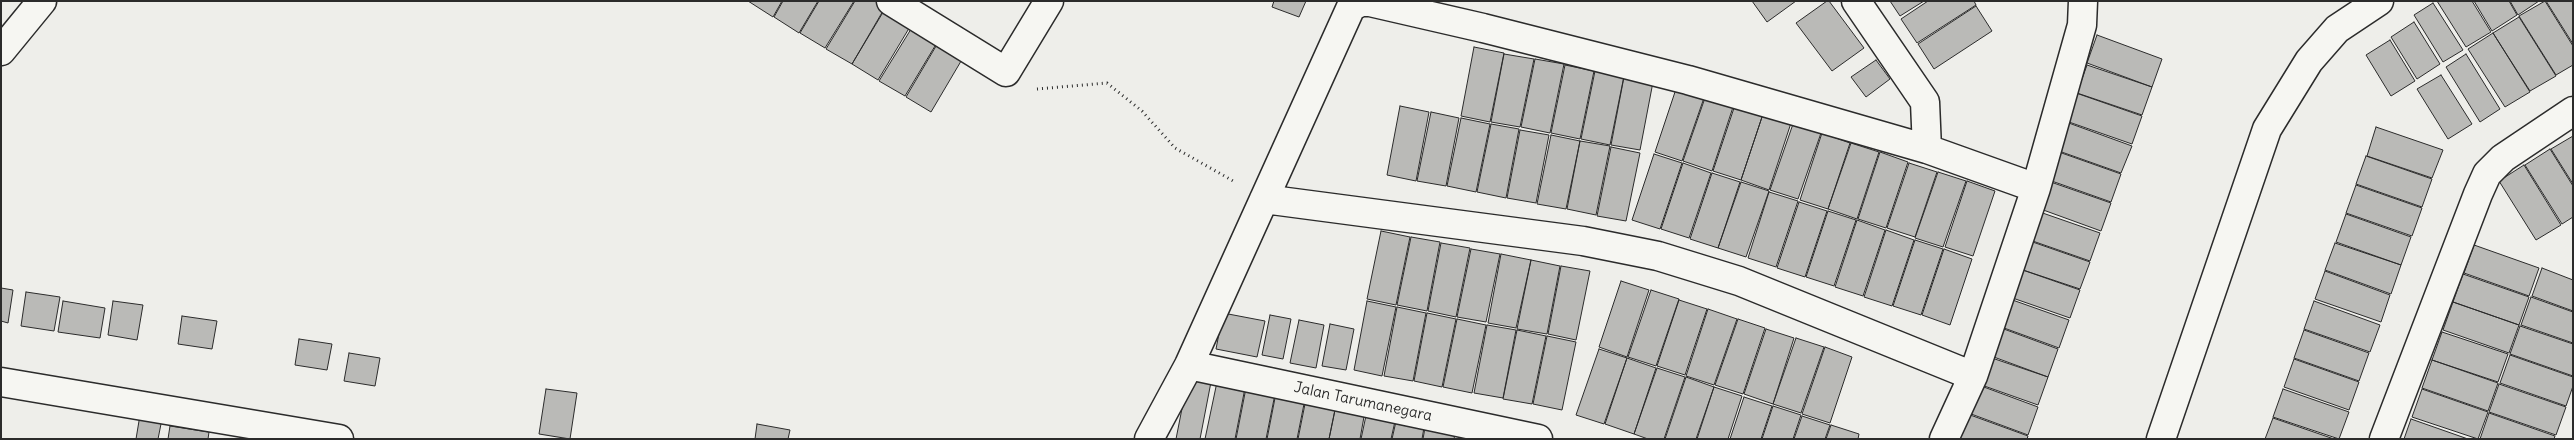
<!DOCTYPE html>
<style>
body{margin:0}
#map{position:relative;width:2574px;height:440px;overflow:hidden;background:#eeeeea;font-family:Delius,sans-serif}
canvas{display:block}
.frame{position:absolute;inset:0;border:2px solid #2b2b2b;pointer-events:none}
</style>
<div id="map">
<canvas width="2574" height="440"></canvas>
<div class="frame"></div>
</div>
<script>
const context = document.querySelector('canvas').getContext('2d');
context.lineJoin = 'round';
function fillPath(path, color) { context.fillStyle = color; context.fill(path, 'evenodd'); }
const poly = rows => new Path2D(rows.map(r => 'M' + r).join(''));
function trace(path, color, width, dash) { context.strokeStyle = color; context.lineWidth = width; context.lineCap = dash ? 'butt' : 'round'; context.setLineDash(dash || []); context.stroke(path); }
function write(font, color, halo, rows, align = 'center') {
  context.font = font + ' Delius,sans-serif'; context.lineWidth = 5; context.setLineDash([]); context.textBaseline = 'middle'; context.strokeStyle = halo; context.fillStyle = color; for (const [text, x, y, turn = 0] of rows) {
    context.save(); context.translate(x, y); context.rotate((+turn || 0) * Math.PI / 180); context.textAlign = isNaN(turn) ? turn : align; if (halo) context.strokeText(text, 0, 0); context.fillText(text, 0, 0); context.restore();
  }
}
const building = poly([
 [748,1,782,1,773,17,748,1],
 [783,1,818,1,799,33,774,17,783,1],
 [819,1,854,1,825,48,800,33,819,1],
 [855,1,882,1,887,4,852,64,826,49,855,1],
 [1274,1,1306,1,1299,17,1272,7,1274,1],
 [1752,1,1796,1,1767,22,1752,1],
 [1827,1,1829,1,1864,48,1832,71,1796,23,1827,1],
 [1890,1,1924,1,1900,16,1890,1],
 [1928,1,1974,1,1976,5,1917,43,1901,19,1928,1],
 [2437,1,2472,1,2491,32,2466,47,2437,1],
 [2474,1,2509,1,2517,15,2492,31,2474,1],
 [2510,1,2539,1,2518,15,2510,1],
 [2545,1,2573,46,2573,65,2556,75,2519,16,2545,1],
 [2546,1,2573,1,2573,44,2546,1],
 [2433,3,2463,50,2443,62,2414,15,2433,3],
 [888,4,914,20,878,80,852,64,888,4],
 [1976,6,1992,31,1934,69,1918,44,1976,6],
 [2519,17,2556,76,2530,91,2493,33,2519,17],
 [916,21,941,36,905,96,879,81,916,21],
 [2414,22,2440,64,2417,79,2391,37,2414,22],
 [2493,33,2530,92,2505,107,2468,49,2493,33],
 [2097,35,2162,59,2152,87,2087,63,2097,35],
 [942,36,967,51,931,112,906,97,942,36],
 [2390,40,2415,81,2391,96,2366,55,2390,40],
 [1474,47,1504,53,1490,122,1461,116,1474,47],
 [1504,54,1534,59,1520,127,1491,122,1504,54],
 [2466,54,2500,109,2480,122,2446,67,2466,54],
 [1535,59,1564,64,1550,133,1521,127,1535,59],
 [1876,60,1890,79,1866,97,1851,77,1876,60],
 [1565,65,1594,71,1580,139,1551,133,1565,65],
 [2087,65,2152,87,2142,115,2077,93,2087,65],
 [1595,71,1624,76,1610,145,1581,139,1595,71],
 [2441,75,2472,124,2448,139,2417,89,2441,75],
 [1624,77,1653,82,1640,150,1611,145,1624,77],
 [1677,86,1705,95,1682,161,1655,152,1677,86],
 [2076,93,2142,116,2132,144,2066,121,2076,93],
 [1706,95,1734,104,1712,171,1683,161,1706,95],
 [1735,105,1763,114,1741,180,1713,171,1735,105],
 [1400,106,1429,112,1416,181,1387,175,1400,106],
 [1431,112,1459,118,1446,186,1417,181,1431,112],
 [1763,114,1791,123,1769,190,1741,180,1763,114],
 [1461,118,1490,124,1476,192,1447,186,1461,118],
 [2066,122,2132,146,2121,173,2056,150,2066,122],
 [1491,124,1519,129,1506,198,1477,192,1491,124],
 [1793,124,1821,133,1798,199,1770,190,1793,124],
 [2376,127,2443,150,2432,178,2367,156,2376,127],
 [1520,130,1549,135,1536,203,1507,198,1520,130],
 [1822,133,1850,143,1828,209,1800,200,1822,133],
 [1551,135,1580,141,1566,209,1537,204,1551,135],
 [2573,136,2573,184,2551,149,2573,136],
 [1580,141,1610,146,1596,215,1567,209,1580,141],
 [1851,143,1879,152,1857,219,1828,209,1851,143],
 [1611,147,1640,153,1626,221,1597,216,1611,147],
 [2550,149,2573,186,2573,217,2562,224,2525,165,2550,149],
 [2056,151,2121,174,2111,202,2046,179,2056,151],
 [1880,152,1908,162,1886,228,1858,219,1880,152],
 [1654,154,1682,163,1660,229,1632,220,1654,154],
 [2366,156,2432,179,2422,207,2356,184,2366,156],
 [1683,163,1711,173,1689,238,1661,229,1683,163],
 [1909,163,1937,172,1915,237,1887,228,1909,163],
 [2524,165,2561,225,2536,240,2499,181,2524,165],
 [1938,172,1966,181,1943,247,1915,238,1938,172],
 [1712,173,1740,182,1718,248,1690,239,1712,173],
 [2045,180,2111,203,2101,231,2035,207,2045,180],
 [1967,181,1995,191,1973,256,1945,247,1967,181],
 [1741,182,1769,191,1746,257,1718,248,1741,182],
 [2356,185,2422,208,2412,236,2346,213,2356,185],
 [1769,192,1798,201,1776,267,1748,258,1769,192],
 [1799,202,1827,211,1805,277,1777,268,1799,202],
 [2034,210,2100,233,2090,261,2024,238,2034,210],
 [1828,211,1856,220,1834,286,1806,277,1828,211],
 [2346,214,2411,237,2401,265,2336,242,2346,214],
 [1857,220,1885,230,1863,296,1835,287,1857,220],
 [1886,230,1914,240,1892,306,1864,297,1886,230],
 [1381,231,1410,237,1396,305,1367,299,1381,231],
 [1411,237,1440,242,1427,311,1397,305,1411,237],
 [2024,239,2090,262,2080,289,2014,267,2024,239],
 [1915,240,1943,249,1921,315,1893,306,1915,240],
 [1441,243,1470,248,1456,317,1428,311,1441,243],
 [2335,243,2401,265,2391,294,2325,270,2335,243],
 [2474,245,2539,268,2529,296,2464,273,2474,245],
 [1471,249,1500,254,1486,322,1457,317,1471,249],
 [1944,249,1972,259,1950,325,1922,315,1944,249],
 [1501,254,1531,260,1516,328,1488,323,1501,254],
 [1531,260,1560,266,1547,334,1517,329,1531,260],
 [1561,266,1590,271,1576,340,1548,334,1561,266],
 [2014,267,2080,290,2070,318,2004,295,2014,267],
 [2542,268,2573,280,2573,311,2532,296,2542,268],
 [2325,271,2390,295,2381,322,2315,299,2325,271],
 [2463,274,2529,297,2519,325,2453,302,2463,274],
 [1621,281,1649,290,1627,357,1599,347,1621,281],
 [1,288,13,290,8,323,1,321,1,288],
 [1651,290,1679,299,1656,366,1628,357,1651,290],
 [26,292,60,297,54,331,21,326,26,292],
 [2004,297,2069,320,2059,348,1993,324,2004,297],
 [2531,297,2573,312,2573,343,2521,325,2531,297],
 [1679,300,1707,309,1685,375,1657,366,1679,300],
 [63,301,105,308,100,338,58,332,63,301],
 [113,301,143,305,137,340,108,335,113,301],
 [1367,301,1396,307,1382,376,1354,370,1367,301],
 [2314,301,2380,325,2370,352,2304,329,2314,301],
 [2453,302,2519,325,2509,353,2443,330,2453,302],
 [1397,307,1426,313,1413,381,1384,376,1397,307],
 [1708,309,1737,319,1714,385,1686,376,1708,309],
 [1223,313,1265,321,1257,357,1216,349,1223,313],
 [1427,313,1456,319,1442,387,1414,381,1427,313],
 [1270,315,1291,319,1283,359,1262,355,1270,315],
 [182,316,217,321,212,349,178,344,182,316],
 [1457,319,1486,325,1472,393,1443,387,1457,319],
 [1738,319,1765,328,1743,394,1715,385,1738,319],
 [1299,320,1324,325,1316,368,1290,363,1299,320],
 [1330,324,1354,329,1346,370,1322,366,1330,324],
 [1487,325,1516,330,1503,398,1474,393,1487,325],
 [1993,325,2058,349,2048,377,1983,353,1993,325],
 [2520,326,2573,344,2573,376,2510,354,2520,326],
 [1766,329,1794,338,1773,404,1744,394,1766,329],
 [1517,330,1546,336,1532,404,1503,399,1517,330],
 [2304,330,2369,353,2359,381,2294,358,2304,330],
 [2442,332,2508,354,2498,382,2432,360,2442,332],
 [1547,336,1576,342,1562,410,1533,404,1547,336],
 [1796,338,1824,347,1801,413,1773,404,1796,338],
 [299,339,332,344,327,370,295,365,299,339],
 [1825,347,1852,357,1830,423,1802,414,1825,347],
 [1599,349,1627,358,1604,424,1576,415,1599,349],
 [349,353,380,358,375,386,344,381,349,353],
 [1983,355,2048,377,2038,405,1973,382,1983,355],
 [2510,355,2573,377,2573,386,2566,406,2500,383,2510,355],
 [1627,358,1656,368,1634,434,1605,424,1627,358],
 [2294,359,2359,382,2349,410,2284,387,2294,359],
 [2432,360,2498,383,2488,411,2422,388,2432,360],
 [1657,368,1685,377,1664,439,1648,439,1634,434,1657,368],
 [1686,377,1714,387,1696,439,1665,439,1686,377],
 [1188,378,1211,382,1200,439,1176,439,1188,378],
 [1217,382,1245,388,1235,439,1205,439,1217,382],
 [1973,383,2038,407,2028,435,1963,411,1973,383],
 [2499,384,2566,407,2556,435,2489,412,2499,384],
 [1714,387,1742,396,1728,439,1697,439,1714,387],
 [1246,388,1275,394,1266,439,1236,439,1246,388],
 [546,389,577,393,570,439,539,434,546,389],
 [2283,389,2349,412,2339,439,2273,417,2283,389],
 [2422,389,2488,412,2478,439,2412,417,2422,389],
 [1276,393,1305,399,1297,439,1267,439,1276,393],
 [1744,397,1772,406,1761,439,1730,439,1744,397],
 [1306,399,1336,405,1329,439,1298,439,1306,399],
 [1336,405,1365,411,1360,439,1329,439,1336,405],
 [1773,406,1801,415,1793,439,1762,439,1773,406],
 [1367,411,1396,417,1391,439,1361,439,1367,411],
 [1962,412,2028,436,2027,439,1953,439,1962,412],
 [2489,413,2555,436,2554,439,2480,439,2489,413],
 [140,415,162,419,158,439,136,439,140,415],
 [1802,416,1830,425,1825,439,1794,439,1802,416],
 [1397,417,1425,422,1422,439,1392,439,1397,417],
 [2273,418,2334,439,2265,439,2273,418],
 [2411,419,2468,439,2404,439,2411,419],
 [1426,422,1456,428,1454,439,1423,439,1426,422],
 [757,424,790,430,788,439,755,439,757,424],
 [1831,425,1859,434,1858,439,1826,439,1831,425],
 [170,426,209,432,208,439,168,439,170,426]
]);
fillPath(building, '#babab7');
trace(building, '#2b2b2b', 1);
const street = poly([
 [891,1,1006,72,1049,1],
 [1856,1,1925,102,1927,149],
 [1,51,42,1],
 [1264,199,1583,241,1658,256,1739,281,1973,376],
 [1189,365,1538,439],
 [1,382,339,439],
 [1149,439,1189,365,1351,7,1361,2,1370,2,1483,28,1688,80,1927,149,2036,188],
 [1944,439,1973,376,2036,188,2082,25,2083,1],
 [2161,439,2267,129,2309,61,2337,29,2379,1],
 [2384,439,2478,194,2487,174,2503,158,2573,111]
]);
trace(street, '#2b2b2b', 31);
trace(poly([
 [1037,89,1107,83,1142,111,1175,148,1235,182]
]), '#2b2b2b', 3, [1, 4]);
trace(street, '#f6f6f2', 28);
write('15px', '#2b2b2b', '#f6f6f2', [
 ["Jalan Tarumanegara",1363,402,12]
]);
</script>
